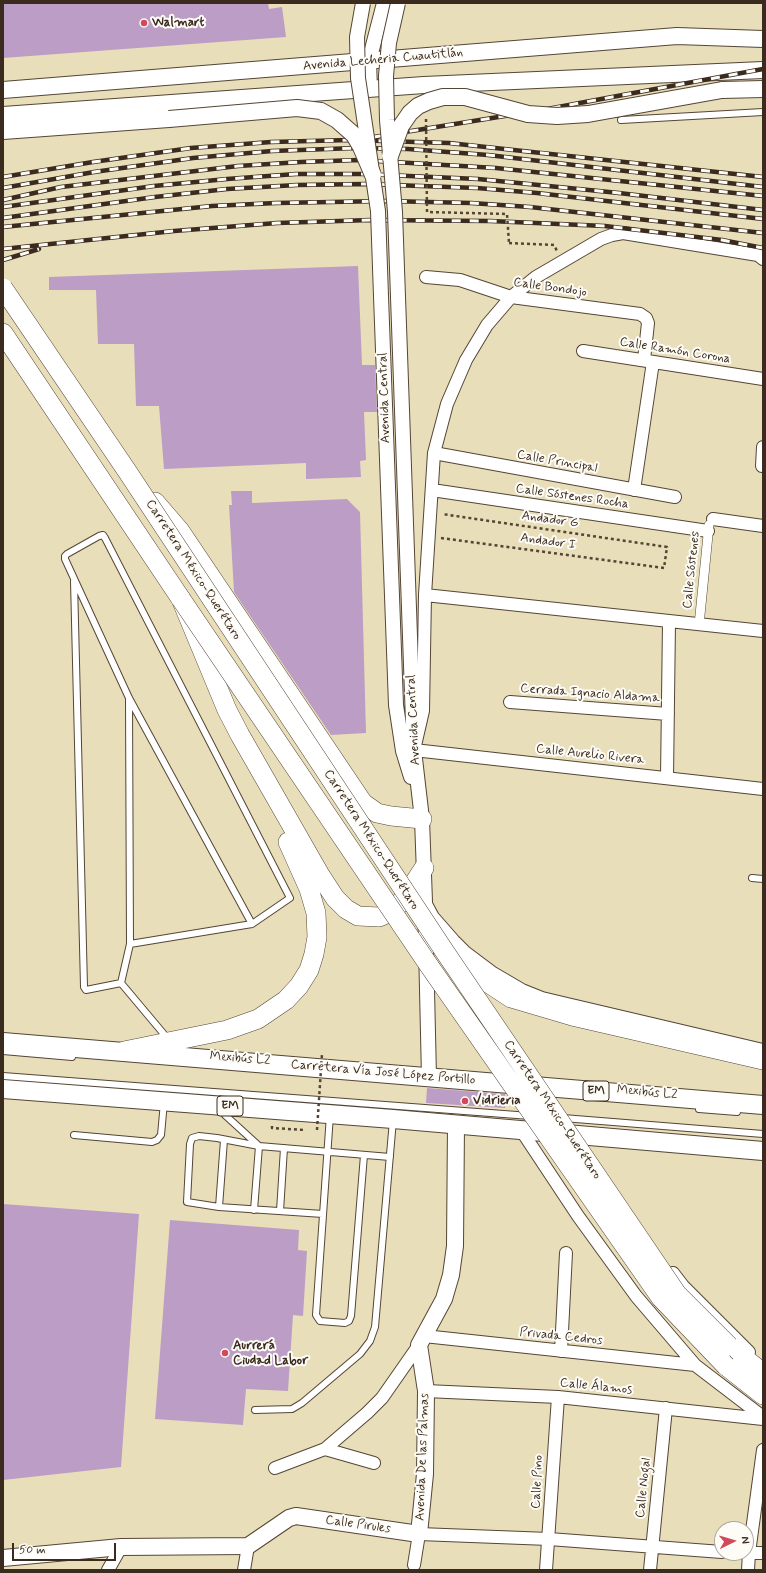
<!DOCTYPE html>
<meta charset="utf-8">
<style>
body{margin:0}
#map{position:relative;width:766px;height:1573px;overflow:hidden;background:#e9deba;font-family:Mynerve,sans-serif}
canvas{display:block}
.frame{position:absolute;inset:0;border:4px solid #3b2a1e;pointer-events:none}
.north{position:absolute;left:714px;top:1521px;width:40px;height:40px;box-sizing:border-box;background:#fdfcf7;border:1px solid #afa8a0;border-radius:50%;rotate:85deg;font-size:11px;font-weight:700;line-height:16px;text-align:center;color:#3b2a1e}
.north::after{content:'';display:block;margin:auto;width:14px;height:18px;background:#d1495b;clip-path:polygon(50% 0,100% 100%,50% 72%,0 100%)}
.scale{position:absolute;left:12px;top:1543px;width:104px;height:18px;box-sizing:border-box;border:2px solid #3b2a1e;border-top:0;padding-left:5px;font-size:12px;line-height:14px;white-space:nowrap;color:#3b2a1e;-webkit-text-stroke:3px #fdfcf7;paint-order:stroke}
</style>
<div id="map">
<canvas width="766" height="1573"></canvas>
<div class="frame"></div>
<div class="north">N</div>
<div class="scale">50 m</div>
</div>
<script>
const context = document.querySelector('canvas').getContext('2d');
context.lineJoin = 'round';
function fillPath(path, color) { context.fillStyle = color; context.fill(path, 'evenodd'); }
const poly = rows => new Path2D(rows.map(r => 'M' + r).join(''));
function trace(path, color, width, dash) { context.strokeStyle = color; context.lineWidth = width; context.lineCap = dash ? 'butt' : 'round'; context.setLineDash(dash || []); context.stroke(path); }
function write(font, color, halo, rows, align = 'center') {
  context.font = font + ' Mynerve,sans-serif'; context.lineWidth = 4; context.setLineDash([]); context.textBaseline = 'middle'; context.strokeStyle = halo; context.fillStyle = color; for (const [text, x, y, turn = 0] of rows) {
    context.save(); context.translate(x, y); context.rotate((+turn || 0) * Math.PI / 180); context.textAlign = isNaN(turn) ? turn : align; if (halo) context.strokeText(text, 0, 0); context.fillText(text, 0, 0); context.restore();
  }
}
fillPath(poly([
 [3,3,268,3,269,9,282,7,286,37,3,58],
 [358,266,362,365,375,365,377,412,364,412,366,460,360,461,361,477,306,479,306,463,164,469,159,406,136,406,134,344,98,344,96,290,49,290,49,277],
 [231,491,252,491,252,503,347,499,360,512,366,733,331,735,234,592,229,505,232,505],
 [427,1088,505,1094,505,1108,426,1103],
 [3,1204,139,1214,121,1467,3,1480],
 [170,1220,299,1230,298,1250,307,1251,303,1316,293,1315,288,1391,246,1389,243,1425,155,1419]
]), '#bc9dc5');
const service = poly([
 [621,120,763,112],
 [74,581,84,987,86,990,121,983],
 [129,700,130,944],
 [752,878,763,879],
 [168,1039,121,983,130,944,252,924,290,898,105,538,103,535,99,536,67,554,65,556,65,559,129,698,252,924],
 [3,1051,72,1057],
 [3,1076,530,1116],
 [699,1109,737,1112],
 [221,1110,225,1115,259,1146,254,1210],
 [330,1115,316,1315,320,1321,345,1323,349,1321,351,1316,364,1155],
 [563,1118,763,1134],
 [74,1135,152,1142,157,1140,161,1135,164,1102],
 [219,1207,224,1140],
 [280,1211,284,1148],
 [323,1214,219,1207,187,1202,190,1144,192,1138,199,1136,217,1138,259,1146,390,1157],
 [255,1410,292,1409,302,1403,360,1354,370,1341,375,1327,393,1120]
]);
const pedestrian = poly([
 [699,625,709,525]
]);
const minor = poly([
 [763,259,758,255,623,233,612,235,601,239,536,277,511,297,487,325,466,360,447,404,434,453,425,595,423,711,414,750,763,789],
 [426,277,460,280,511,297,640,314,646,318,648,323,644,360],
 [583,351,763,379],
 [434,453,675,497],
 [762,466,763,447],
 [432,490,708,531],
 [634,490,653,362],
 [713,519,763,526],
 [425,595,763,631],
 [510,702,668,714],
 [667,778,669,622],
 [426,904,433,917,454,941,465,952,493,973,522,990,542,998,563,1003,763,1050],
 [521,1130,578,1216,636,1296,695,1365,763,1417],
 [673,1273,683,1286,749,1352],
 [424,1336,695,1365],
 [561,1351,566,1253],
 [426,1391,558,1397,763,1419],
 [325,1449,374,1463],
 [275,1468,325,1449,367,1413,382,1398,419,1345],
 [744,1553,763,1553],
 [414,1565,419,1534,549,1539,722,1552],
 [108,1570,121,1547],
 [244,1570,248,1546],
 [546,1570,558,1397],
 [650,1570,666,1408],
 [748,1570,749,1553,763,1450]
]);
const tertiary = poly([
 [370,89,369,61,384,3],
 [381,296,396,705,403,751,411,777],
 [398,297,414,750,422,819,425,902,429,1077]
]);
const secondary = poly([
 [3,90,677,36,763,39],
 [722,90,763,89],
 [3,115,424,85,763,70],
 [3,131,169,119],
 [3,1558,121,1547,248,1546,289,1518,296,1516,419,1534,425,1474,426,1391,419,1345,444,1299,451,1275,455,1246,456,1124]
]);
const primary = poly([
 [3,1042,763,1105],
 [3,1089,393,1119,763,1151]
]);
const trunk = poly([
 [3,333,181,599,227,710,240,735,320,875,335,898,346,909,358,916,379,917,393,911,405,897,424,868],
 [155,502,180,531,363,803,377,813,391,816,422,819],
 [448,954,473,973,511,998,572,1016,763,1060],
 [124,1051,227,1030,258,1019,286,1000,299,986,309,970,314,954,317,937,316,913,309,889,288,842],
 [729,1346,763,1373],
 [726,1366,763,1395]
]);
trace(service, '#554535', 8);
trace(pedestrian, '#554535', 10);
trace(minor, '#554535', 14);
trace(tertiary, '#554535', 16);
trace(secondary, '#554535', 18);
trace(primary, '#554535', 20);
trace(trunk, '#554535', 20);
trace(poly([
 [509,243,554,245,557,251],
 [441,538,664,568,667,547,442,514],
 [272,1126,272,1128,305,1130]
]), '#554535', 2.5, [3, 3]);
trace(service, '#fff', 6);
trace(pedestrian, '#fff', 9);
trace(minor, '#fff', 12);
trace(tertiary, '#fff', 14);
trace(secondary, '#fff', 16);
trace(primary, '#fff', 18);
trace(trunk, '#fff', 19);
const rail = poly([
 [374,137,542,110,763,69],
 [3,177,93,162,191,148,271,142,350,140,449,143,763,177],
 [3,188,94,172,193,158,272,151,356,148,408,149,488,155,763,187],
 [3,200,61,187,238,166,301,162,359,160,496,168,763,196],
 [3,207,154,186,227,179,296,174,363,174,478,179,619,193,763,210],
 [3,218,155,197,227,189,297,185,365,184,477,188,537,193,763,219],
 [3,227,212,206,276,203,386,201,471,203,530,207,763,233],
 [3,249,174,231,277,223,371,220,490,221,605,226,722,240,763,248],
 [3,260,39,249]
]);
trace(rail, '#3b2a1e', 4.5);
trace(rail, '#fdfcf7', 3, [9]);
const tertiaryBridge = poly([
 [363,3,357,37,358,78,378,211,381,296],
 [398,3,389,43,386,76,387,120,395,212,398,297]
]);
const secondaryBridge = poly([
 [169,119,297,108,321,111,337,120,354,135,361,147,373,175],
 [390,156,401,126,410,113,418,106,429,101,443,97,465,97,528,114,557,116,588,114,722,90]
]);
const trunkBridge = poly([
 [3,288,127,471,445,952,677,1294,729,1346],
 [181,599,430,967,661,1298,726,1366]
]);
trace(tertiaryBridge, '#554535', 16, []);
trace(secondaryBridge, '#554535', 18, []);
trace(trunkBridge, '#554535', 20, []);
trace(poly([
 [426,119,427,212,507,214,509,243],
 [317,1130,322,1054]
]), '#554535', 2.5, [3, 3]);
trace(tertiaryBridge, '#fff', 14);
trace(secondaryBridge, '#fff', 16);
trace(trunkBridge, '#fff', 19);
for (const [x, y, r, color] of [
 [144,23,4,"#d1495b"],
 [465,1101,4,"#d1495b"],
 [225,1353,4,"#d1495b"]
]) { const dot = new Path2D(); dot.arc(x, y, r, 0, 2 * Math.PI); context.fillStyle = color; context.fill(dot); trace(dot, '#fdfcf7', 1.5); }
for (const [x, y, w] of [
 [596,1091,26],
 [230,1106,26]
]) { const box = new Path2D(); box.roundRect(x - w / 2, y - 10, w, 20, 3); context.fillStyle = '#fdfcf7'; context.fill(box); trace(box, '#3b2a1e', 1); }
write('bold 12px', '#3b2a1e', null, [
 ["EM",596,1091],
 ["EM",230,1106]
]);
write('bold 13px', '#3b2a1e', '#fdfcf7', [
 ["Walmart",152,23],
 ["Vidrieria",473,1101],
 ["Aurrerá",233,1346],
 ["Ciudad Labor",233,1361]
], 'left');
write('13px', '#3b2a1e', '#fdfcf7', [
 ["Avenida Lecheria Cuautitlán",383,60,-5],
 ["Calle Bondojo",550,288,8],
 ["Calle Ramón Corona",675,351,9],
 ["Avenida Central",385,398,-92],
 ["Calle Principal",557,462,10],
 ["Calle Sóstenes Rocha",572,497,8],
 ["Andador G",550,520,8],
 ["Andador I",548,542,8],
 ["Carretera México-Querétaro",193,570,57],
 ["Calle Sóstenes",692,570,-84],
 ["Cerrada Ignacio Aldama",590,694,4],
 ["Avenida Central",414,720,-93],
 ["Calle Aurelio Rivera",590,755,6],
 ["Carretera México-Querétaro",371,840,57],
 ["Mexibús L2",240,1059,4],
 ["Carretera Vía José López Portillo",383,1073,5],
 ["Mexibús L2",647,1093,5],
 ["Carretera México-Querétaro",552,1110,56],
 ["Privada Cedros",561,1337,6],
 ["Calle Álamos",596,1387,6],
 ["Avenida De las Palmas",423,1457,-88],
 ["Calle Pino",538,1482,-87],
 ["Calle Nogal",644,1488,-84],
 ["Calle Pirules",358,1525,8]
]);
</script>
